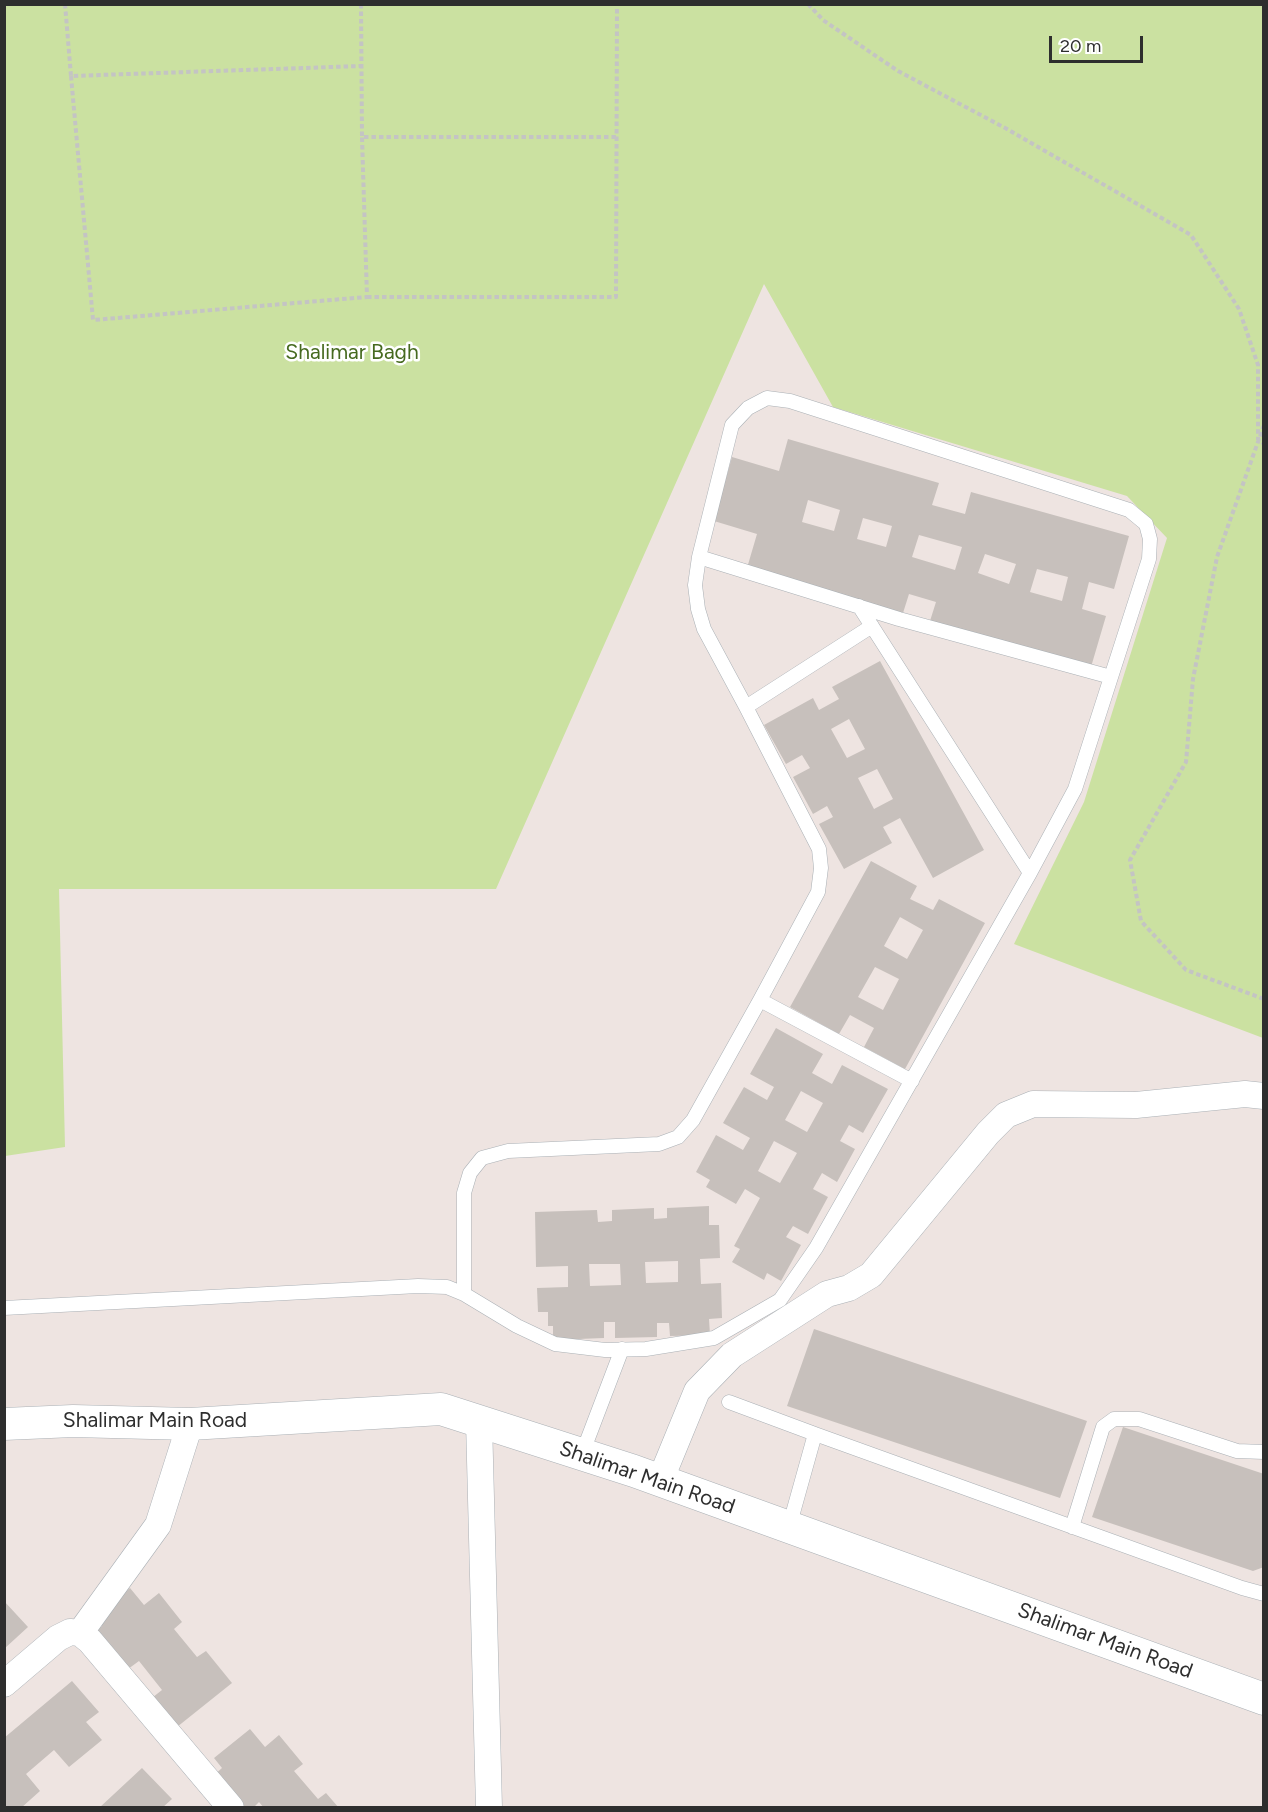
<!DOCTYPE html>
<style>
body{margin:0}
#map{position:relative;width:1268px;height:1812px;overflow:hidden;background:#eee4e1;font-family:Figtree,sans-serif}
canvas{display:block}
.frame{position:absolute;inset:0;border:6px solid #2e2e2e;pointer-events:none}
.scale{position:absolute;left:1049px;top:36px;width:94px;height:27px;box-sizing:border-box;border:3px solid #2e2e2e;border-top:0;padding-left:8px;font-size:18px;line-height:21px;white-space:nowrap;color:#2e2e2e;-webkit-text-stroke:4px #fff;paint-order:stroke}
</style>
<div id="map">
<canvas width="1268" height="1812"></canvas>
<div class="frame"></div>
<div class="scale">20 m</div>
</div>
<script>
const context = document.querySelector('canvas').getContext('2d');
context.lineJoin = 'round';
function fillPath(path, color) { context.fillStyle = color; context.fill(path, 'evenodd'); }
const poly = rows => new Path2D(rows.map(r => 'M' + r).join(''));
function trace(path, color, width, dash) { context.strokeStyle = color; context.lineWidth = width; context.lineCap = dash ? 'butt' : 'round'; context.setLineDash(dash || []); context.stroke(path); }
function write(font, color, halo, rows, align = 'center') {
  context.font = font + ' Figtree,sans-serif'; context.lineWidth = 5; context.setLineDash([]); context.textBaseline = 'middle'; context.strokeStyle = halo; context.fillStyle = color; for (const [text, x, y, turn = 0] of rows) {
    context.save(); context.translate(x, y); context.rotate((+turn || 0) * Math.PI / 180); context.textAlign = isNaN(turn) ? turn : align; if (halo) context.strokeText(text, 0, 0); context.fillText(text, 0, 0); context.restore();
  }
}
fillPath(poly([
 [4,5,1263,5,1263,1038,1014,944,1084,802,1167,538,1127,496,833,407,764,284,496,889,59,889,65,1147,5,1156]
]), '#cbe1a1');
fillPath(poly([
 [788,439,939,483,932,505,965,514,971,492,1129,536,1114,589,1089,582,1082,609,1106,616,1091,667,930,621,936,602,909,594,903,613,747,568,757,534,714,521,732,457,779,471],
 [808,500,840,510,834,531,802,522],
 [863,518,892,526,886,547,857,539],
 [919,535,962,547,955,570,912,557],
 [985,554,1016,564,1009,584,978,573],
 [1037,569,1068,577,1062,601,1030,592],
 [880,661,984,850,933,878,900,818,883,827,892,843,844,869,819,824,833,817,827,806,813,814,793,777,810,768,802,755,786,764,764,725,813,698,819,710,839,699,832,687],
 [849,719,865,749,847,758,831,729],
 [877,769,893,799,874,809,858,778],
 [871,861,917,886,910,899,933,910,939,899,985,923,905,1069,864,1047,874,1028,850,1015,839,1034,790,1007],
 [900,917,923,930,907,959,884,946],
 [875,967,899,979,883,1010,858,997],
 [776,1028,823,1054,812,1073,832,1084,842,1065,888,1089,863,1133,849,1125,840,1141,855,1149,837,1182,822,1173,813,1189,828,1197,808,1234,793,1226,786,1237,801,1245,781,1281,767,1273,764,1280,732,1262,740,1249,734,1246,760,1198,745,1189,736,1204,706,1187,710,1180,696,1172,716,1135,743,1150,750,1138,723,1123,744,1087,767,1100,774,1087,750,1074],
 [801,1091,823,1103,807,1132,785,1120],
 [774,1141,797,1153,780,1183,758,1171],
 [709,1206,709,1225,719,1225,720,1258,700,1259,701,1284,721,1283,722,1318,709,1319,710,1335,670,1336,669,1323,657,1323,657,1337,615,1338,615,1322,604,1322,604,1338,553,1340,553,1326,548,1326,548,1312,538,1312,537,1288,568,1287,568,1266,536,1267,535,1212,597,1210,598,1222,612,1221,612,1210,654,1208,654,1219,667,1218,667,1208],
 [678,1261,678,1282,646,1283,645,1262],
 [589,1264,620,1264,621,1285,590,1286],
 [814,1329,1087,1421,1060,1498,787,1406],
 [1123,1427,1264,1474,1264,1567,1253,1571,1092,1517],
 [130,1588,144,1605,159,1593,182,1622,174,1629,197,1657,206,1651,232,1683,172,1731,148,1701,162,1690,139,1661,124,1672,93,1634,102,1626,94,1617],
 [4,1601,28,1627,4,1649],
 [72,1681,99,1712,86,1722,102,1740,69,1767,54,1750,26,1774,40,1791,21,1808,4,1808,4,1738],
 [250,1729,265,1747,279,1735,303,1764,294,1771,318,1799,326,1793,339,1808,264,1808,259,1802,253,1808,239,1808,213,1776,222,1768,214,1758],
 [142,1768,172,1799,162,1808,99,1808]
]), '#c7c0bc');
const service = poly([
 [699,557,899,619,1111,677],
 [859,606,1030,873],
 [746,707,872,626],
 [760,1000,912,1081],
 [4,1308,418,1286,447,1287,464,1294,517,1326,555,1344,605,1350,646,1349,714,1338,780,1300,816,1248,1030,873,1075,789,1149,559,1150,539,1146,524,1129,510,790,401,767,398,748,408,732,425,699,557,695,585,698,609,704,629,746,707,819,849,821,868,818,892,760,1000,693,1120,678,1137,659,1144,508,1151,482,1158,470,1173,464,1193,464,1294],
 [729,1402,815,1434],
 [582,1454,622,1349],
 [789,1527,815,1434,1242,1588,1264,1594],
 [1072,1527,1103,1427,1114,1419,1139,1419,1237,1451,1264,1452]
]);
const minor = poly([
 [479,1421,489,1808],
 [660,1481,697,1391,732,1355,827,1294,849,1288,871,1275,988,1133,1006,1115,1033,1104,1136,1105,1245,1094,1264,1096],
 [80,1633,158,1525,190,1424],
 [4,1684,58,1638,70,1632,80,1633,90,1641,231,1808]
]);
const tertiary = poly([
 [4,1424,73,1421,190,1424,441,1409,634,1471,1264,1699]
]);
trace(service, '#aab0b5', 15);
trace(minor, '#aab0b5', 27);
trace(tertiary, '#aab0b5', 33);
trace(poly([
 [65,4,71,76,361,66],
 [361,4,362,137,616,137],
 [808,4,823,20,898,71,1007,129,1191,235,1239,309,1258,365,1258,439,1264,444],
 [71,76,93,320,367,297,362,137],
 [367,297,616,297,617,4],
 [1264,425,1217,557,1193,679,1186,762,1130,860,1141,921,1186,970,1264,999]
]), '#c4c4c4', 4, [4.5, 3]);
trace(service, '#fff', 14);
trace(minor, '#fff', 26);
trace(tertiary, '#fff', 32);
write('21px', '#466a1f', '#fff', [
 ["Shalimar Bagh",352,353]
]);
write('21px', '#2e2e2e', '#fff', [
 ["Shalimar Main Road",155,1421],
 ["Shalimar Main Road",647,1478,19],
 ["Shalimar Main Road",1105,1641,20]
]);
</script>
